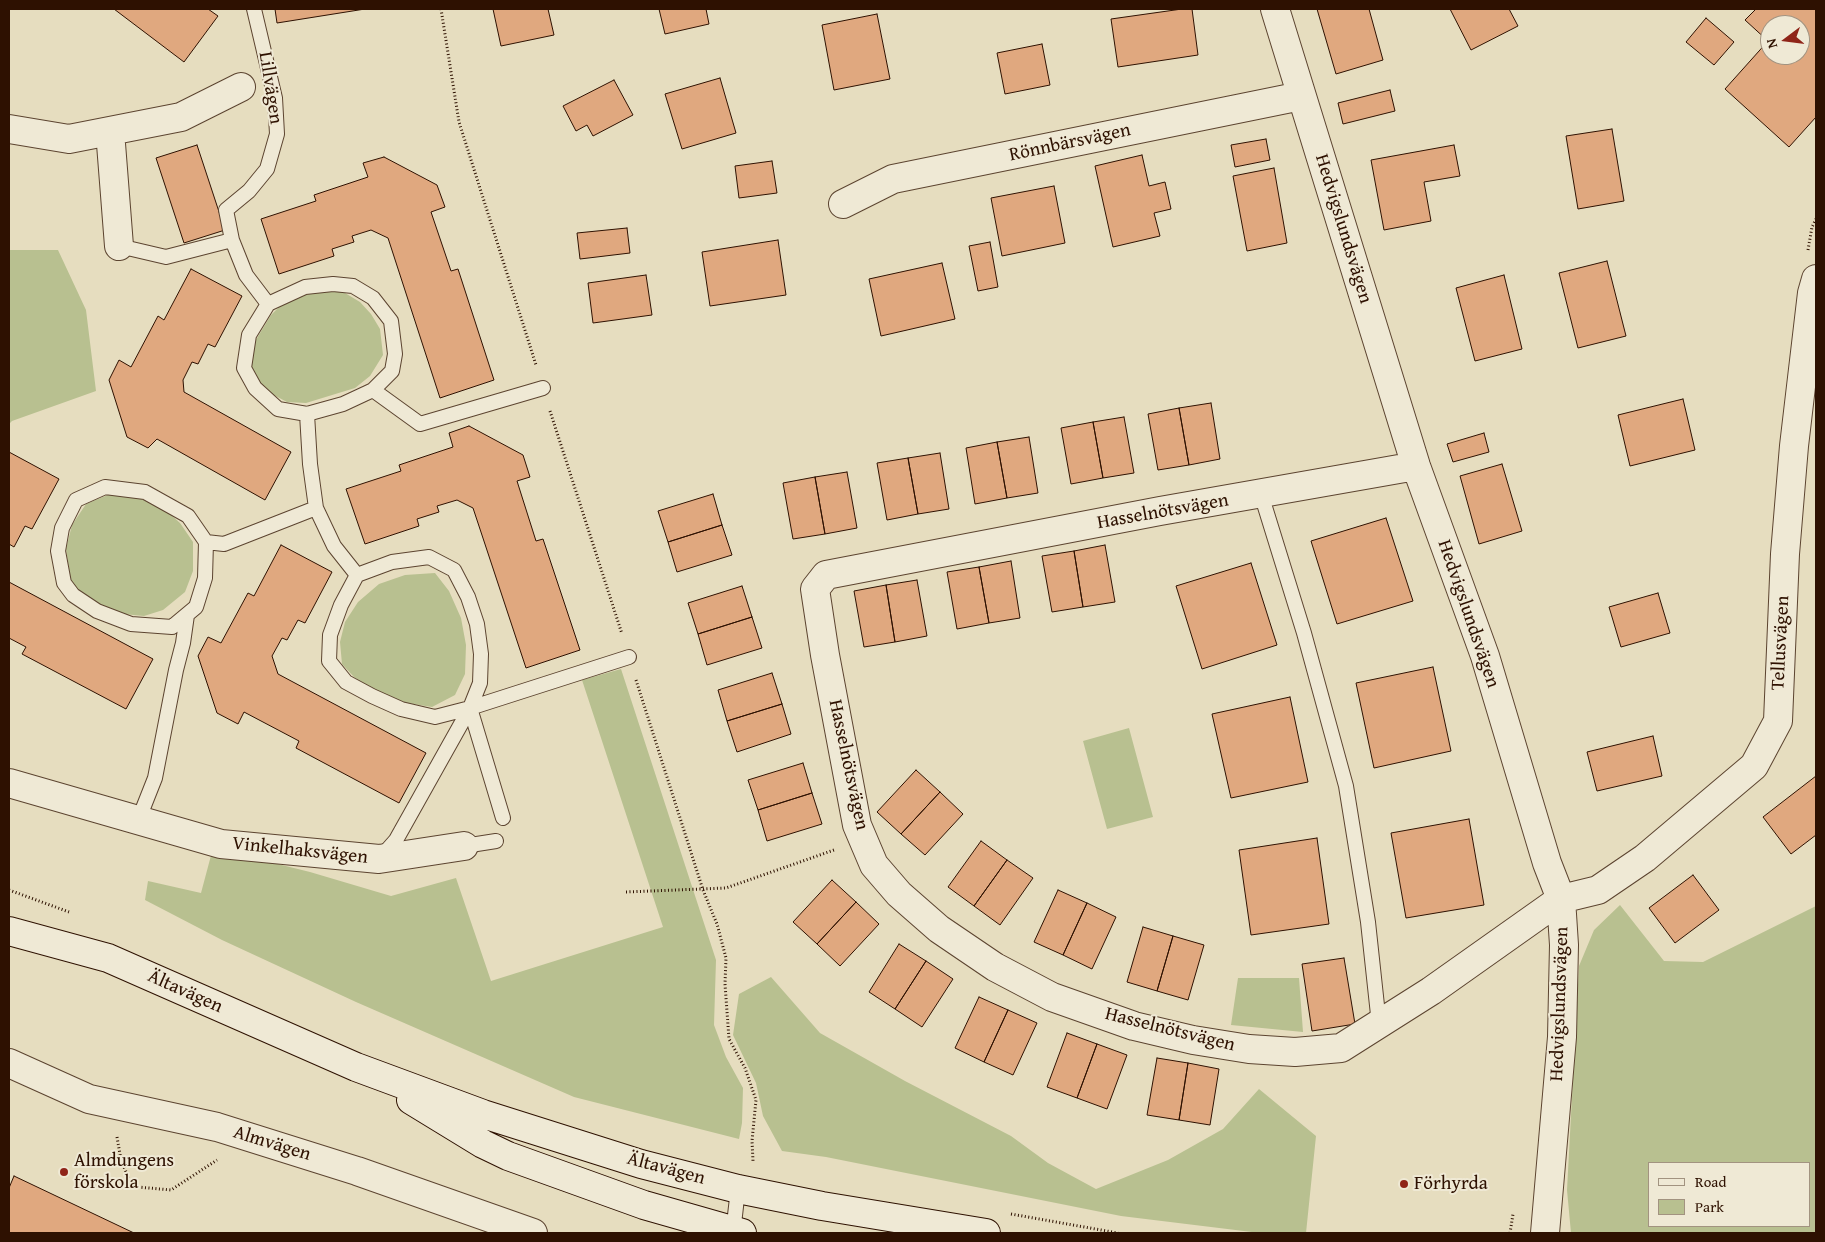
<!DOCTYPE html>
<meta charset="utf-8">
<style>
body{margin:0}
#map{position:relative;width:1825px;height:1242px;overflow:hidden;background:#e6ddbf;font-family:"Gentium Book Plus",serif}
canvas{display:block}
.frame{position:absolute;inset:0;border:10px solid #2e1101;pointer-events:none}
.legend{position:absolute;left:1648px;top:1162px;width:162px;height:65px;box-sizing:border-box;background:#efe9d5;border:1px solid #a29380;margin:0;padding:6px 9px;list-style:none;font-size:15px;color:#2e1101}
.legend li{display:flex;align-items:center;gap:10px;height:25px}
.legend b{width:25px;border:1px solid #a29380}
.north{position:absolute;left:1760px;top:15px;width:50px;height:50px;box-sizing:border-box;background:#efe9d5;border:1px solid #a29380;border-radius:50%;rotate:255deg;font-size:14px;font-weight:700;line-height:20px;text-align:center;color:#2e1101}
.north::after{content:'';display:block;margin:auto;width:18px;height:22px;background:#8f2418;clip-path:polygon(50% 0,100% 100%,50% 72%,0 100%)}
</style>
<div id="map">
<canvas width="1825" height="1242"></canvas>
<div class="frame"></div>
<ul class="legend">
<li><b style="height:6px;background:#efe9d5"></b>Road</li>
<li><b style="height:14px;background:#b8c090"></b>Park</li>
</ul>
<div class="north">N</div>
</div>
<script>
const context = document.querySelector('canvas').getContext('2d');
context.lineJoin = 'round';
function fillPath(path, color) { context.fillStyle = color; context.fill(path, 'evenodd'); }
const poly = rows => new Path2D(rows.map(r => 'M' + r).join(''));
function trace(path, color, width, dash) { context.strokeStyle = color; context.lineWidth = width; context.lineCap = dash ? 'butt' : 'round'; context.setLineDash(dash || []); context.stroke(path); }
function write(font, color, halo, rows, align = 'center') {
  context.font = font + ' "Gentium Book Plus",serif'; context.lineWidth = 4; context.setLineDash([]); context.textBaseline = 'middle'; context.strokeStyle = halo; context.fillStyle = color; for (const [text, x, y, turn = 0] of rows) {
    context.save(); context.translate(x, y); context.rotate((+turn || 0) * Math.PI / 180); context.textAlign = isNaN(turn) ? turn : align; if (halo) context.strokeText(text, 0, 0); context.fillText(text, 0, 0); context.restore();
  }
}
fillPath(poly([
 [9,250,58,250,86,310,96,391,12,421,9,424],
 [323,288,345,293,360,302,371,314,380,329,383,355,370,376,355,388,306,403,287,402,268,392,255,380,250,362,254,343,271,315,284,302,304,292],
 [110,494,135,497,160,505,180,523,193,542,193,571,185,592,163,610,144,616,123,614,102,607,85,597,71,583,66,549,72,525,86,504],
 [435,573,449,591,461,618,466,645,465,674,455,695,432,707,407,703,377,693,354,677,342,664,340,642,345,622,358,602,379,584,405,575],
 [621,669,716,960,714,1025,726,1057,743,1088,742,1123,739,1139,574,1097,356,1002,222,940,145,900,148,881,201,893,213,848,310,872,391,896,456,878,491,981,663,927,582,680],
 [1129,728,1153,817,1107,829,1083,741],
 [1620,905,1664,961,1703,962,1816,906,1816,1233,1571,1233,1567,1190,1579,966,1594,930],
 [1649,1163,1809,1163,1809,1226,1649,1226],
 [771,977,820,1033,905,1081,1011,1136,1048,1163,1096,1189,1168,1160,1223,1129,1259,1089,1316,1136,1306,1233,1260,1233,1121,1216,826,1157,782,1151,763,1116,756,1083,733,1035,739,994],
 [1238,978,1299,978,1303,1032,1231,1025]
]), '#b8c090');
const building = poly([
 [114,9,208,9,218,16,184,62,114,9],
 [275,9,365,9,277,23,275,9],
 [493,9,548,9,554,35,501,46,493,9],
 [659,9,706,9,709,24,665,34,659,9],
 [1182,9,1192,9,1198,55,1118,67,1111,19,1182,9],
 [1317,9,1369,9,1383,60,1336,74,1317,9],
 [1450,9,1509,9,1518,26,1471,50,1450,9],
 [1756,9,1816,9,1816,117,1789,147,1725,89,1768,41,1745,20,1756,9],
 [1770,25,1800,25,1800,55,1770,55,1770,25],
 [877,14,890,79,834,90,822,25,877,14],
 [1706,18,1734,42,1714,65,1686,42,1706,18],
 [1042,44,1050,85,1005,94,997,53,1042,44],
 [720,78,736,133,682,149,665,94,720,78],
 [614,80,633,115,593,136,587,125,576,131,563,106,614,80],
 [1390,90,1395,111,1343,124,1338,103,1390,90],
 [1612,129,1624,201,1578,209,1566,136,1612,129],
 [1266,139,1270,160,1235,167,1231,145,1266,139],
 [197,145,225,230,184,243,156,158,197,145],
 [1454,145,1460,176,1424,182,1431,221,1384,230,1371,160,1454,145],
 [1142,155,1149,186,1165,182,1171,209,1154,213,1160,236,1113,247,1095,166,1142,155],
 [384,157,437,185,445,207,431,212,451,271,458,269,494,380,440,398,388,238,371,230,352,236,354,242,332,249,334,256,279,274,261,219,316,201,314,195,368,177,363,163,384,157],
 [772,161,777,193,739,198,735,166,772,161],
 [1274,168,1287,243,1247,251,1233,176,1274,168],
 [1054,186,1065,243,1002,256,991,198,1054,186],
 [627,228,630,253,580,259,577,233,627,228],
 [778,240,786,295,710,306,702,252,778,240],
 [990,242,998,287,978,291,969,246,990,242],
 [1607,261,1626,336,1578,348,1559,273,1607,261],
 [942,263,955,319,881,336,869,279,942,263],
 [191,269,242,296,215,347,208,344,198,364,192,362,183,380,184,392,291,452,265,500,157,439,148,448,127,437,109,380,119,360,131,367,158,316,164,320,191,269],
 [646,275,652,315,593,323,588,283,646,275],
 [1504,275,1522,349,1475,361,1456,288,1504,275],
 [1683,399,1695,450,1630,466,1618,415,1683,399],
 [1211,403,1220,459,1189,465,1179,408,1211,403],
 [1179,408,1189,465,1158,470,1148,414,1179,408],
 [1124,417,1134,473,1103,478,1093,422,1124,417],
 [1093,422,1103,478,1071,484,1061,428,1093,422],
 [469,426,523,455,530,477,517,481,536,541,543,539,580,650,526,668,473,508,457,500,437,506,439,512,417,519,419,526,365,544,346,489,401,471,399,465,453,447,449,433,469,426],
 [1484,433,1489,452,1453,462,1447,444,1484,433],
 [1029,437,1038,493,1007,498,997,442,1029,437],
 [997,442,1007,498,975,504,966,448,997,442],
 [9,452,59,479,32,529,25,526,14,547,9,544,9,452],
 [940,453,949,509,918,514,908,458,940,453],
 [908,458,918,514,887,520,877,463,908,458],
 [1502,464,1522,531,1479,544,1460,476,1502,464],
 [847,472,857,528,825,534,815,477,847,472],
 [815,477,825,534,793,539,783,483,815,477],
 [713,494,722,525,668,542,658,511,713,494],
 [1386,518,1413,601,1337,624,1311,541,1386,518],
 [722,525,732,555,677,572,668,542,722,525],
 [281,545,332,572,305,623,298,620,287,640,282,638,272,656,278,674,426,753,399,803,296,748,299,741,244,712,238,724,217,713,198,656,208,637,221,643,248,593,254,596,281,545],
 [1105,545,1115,602,1083,607,1074,551,1105,545],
 [1074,551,1083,607,1052,612,1042,556,1074,551],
 [1011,561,1020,618,989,623,979,567,1011,561],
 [1251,563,1277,645,1202,669,1176,586,1251,563],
 [979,567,989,623,957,629,947,572,979,567],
 [917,580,927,636,895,642,886,585,917,580],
 [9,582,153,659,126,709,22,654,26,647,9,638,9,582],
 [886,585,895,642,864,647,854,591,886,585],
 [742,586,752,617,698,634,688,603,742,586],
 [1658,593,1670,633,1621,647,1609,607,1658,593],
 [752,617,762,648,707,665,698,634,752,617],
 [1433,667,1451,751,1374,768,1356,683,1433,667],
 [772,673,782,704,727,721,718,690,772,673],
 [1290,697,1308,782,1231,798,1212,714,1290,697],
 [782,704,791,734,737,752,727,721,782,704],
 [1653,736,1662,776,1597,791,1587,752,1653,736],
 [803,763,812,793,758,810,748,780,803,763],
 [916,770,940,792,901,834,877,812,916,770],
 [1816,776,1816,835,1791,854,1763,817,1816,776],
 [940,792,963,814,925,855,901,834,940,792],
 [812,793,822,824,767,841,758,810,812,793],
 [1469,819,1484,905,1406,918,1391,833,1469,819],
 [1317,838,1329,924,1251,935,1239,850,1317,838],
 [981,841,1007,860,974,906,948,887,981,841],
 [1007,860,1033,878,1000,925,974,906,1007,860],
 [1693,875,1719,910,1675,943,1649,908,1693,875],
 [832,880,856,902,817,944,793,922,832,880],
 [1058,890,1087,903,1063,955,1034,942,1058,890],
 [856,902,879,924,840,966,817,944,856,902],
 [1087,903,1116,917,1092,969,1063,955,1087,903],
 [1143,927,1173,936,1157,991,1127,982,1143,927],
 [1173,936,1204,945,1188,1000,1157,991,1173,936],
 [899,944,926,961,895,1009,869,992,899,944],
 [1344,958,1355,1024,1312,1031,1302,964,1344,958],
 [926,961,953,979,922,1027,895,1009,926,961],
 [979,997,1008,1010,984,1062,955,1048,979,997],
 [1008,1010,1037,1023,1013,1075,984,1062,1008,1010],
 [1067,1033,1097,1044,1077,1098,1047,1087,1067,1033],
 [1097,1044,1127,1055,1107,1109,1077,1098,1097,1044],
 [1157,1058,1188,1063,1179,1120,1147,1115,1157,1058],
 [1188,1063,1219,1069,1210,1125,1179,1120,1188,1063],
 [14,1176,134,1233,9,1233,9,1188,14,1176]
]);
fillPath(building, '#e0a87f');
trace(building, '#2e1101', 1);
const service = poly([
 [254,9,275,98,277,134,267,169,249,191,226,210,232,240,246,275,268,304],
 [119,246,166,257,232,240],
 [333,284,353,286,373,298,391,321,395,354,392,371,373,390,343,404,307,414,278,409,255,388,244,368,249,335,268,304,305,287,333,284],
 [373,390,420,424,543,388],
 [307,414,310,464,316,508,334,546,357,575],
 [105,487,145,492,188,516,206,542,205,578,196,607,172,627,131,624,97,611,73,595,64,583,58,551,62,528,76,500,105,487],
 [1261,494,1304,633,1346,786,1368,922,1379,1024],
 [206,542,224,544,316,508],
 [503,818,470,708,629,657],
 [138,821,155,778,176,670,183,643,187,615],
 [464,846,496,841],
 [381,857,396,840,470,708,480,683,481,654,477,624,468,597,454,570,429,557,392,562,357,575,341,605,330,635,329,661,346,682,372,696,401,709,435,717,470,708],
 [733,1233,738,1189]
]);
const minor = poly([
 [1275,9,1416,466,1485,656,1547,863,1561,899,1564,945,1562,1037,1545,1233],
 [9,129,69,139,181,117,241,87],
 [110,131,119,246],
 [843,204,893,179,1301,96],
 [1416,466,1160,511,826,575,815,589,825,655,857,825,874,865,899,894,939,929,995,967,1052,997,1134,1026,1193,1040,1249,1049,1295,1052,1341,1048,1431,991,1561,899,1598,890,1645,858,1754,766,1778,721,1785,554,1794,446,1812,293,1816,279],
 [9,783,221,844,379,859,464,846],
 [9,1063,89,1099,217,1127,357,1171,533,1233]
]);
const secondary = poly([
 [9,931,108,958,356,1067,483,1114,641,1164,738,1189,822,1206,986,1233],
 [411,1100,483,1144,508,1156,644,1205,742,1233]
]);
trace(service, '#5c4430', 16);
trace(minor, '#5c4430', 30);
trace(secondary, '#2e1101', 30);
trace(poly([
 [441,9,459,122,536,365],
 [1808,250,1812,227,1816,219],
 [550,411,622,634],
 [636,680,703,890,717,924,726,958,725,984,729,1039,745,1068,756,1100,752,1141,753,1161],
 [9,890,69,912],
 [626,892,726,888,834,850],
 [117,1137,121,1160,129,1179,138,1187,171,1190,217,1160],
 [1011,1214,1118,1233],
 [1510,1233,1513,1214]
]), '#2e1101', 3, [1, 2.5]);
trace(service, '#efe9d5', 14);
trace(minor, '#efe9d5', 28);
trace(secondary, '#efe9d5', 28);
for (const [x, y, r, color] of [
 [64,1172,5,"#8f2418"],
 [1404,1184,5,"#8f2418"]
]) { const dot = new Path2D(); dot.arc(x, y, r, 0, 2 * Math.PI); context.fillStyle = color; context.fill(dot); trace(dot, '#efe9d5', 2); }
write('19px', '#2e1101', '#efe9d5', [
 ["Lillvägen",270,88,81],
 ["Rönnbärsvägen",1070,143,-12],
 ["Hedvigslundsvägen",1343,229,73],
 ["Hasselnötsvägen",1163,512,-10],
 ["Hedvigslundsvägen",1468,614,71],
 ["Tellusvägen",1781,643,-87],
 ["Hasselnötsvägen",848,765,78],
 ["Vinkelhaksvägen",300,851,6],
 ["Ältavägen",185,992,24],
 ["Hedvigslundsvägen",1560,1004,-88],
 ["Hasselnötsvägen",1170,1030,14],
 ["Almvägen",272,1144,17],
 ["Ältavägen",666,1169,15]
]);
write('19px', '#2e1101', '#efe9d5', [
 ["Almdungens",74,1161],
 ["förskola",74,1183],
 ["Förhyrda",1414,1184]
], 'left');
</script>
